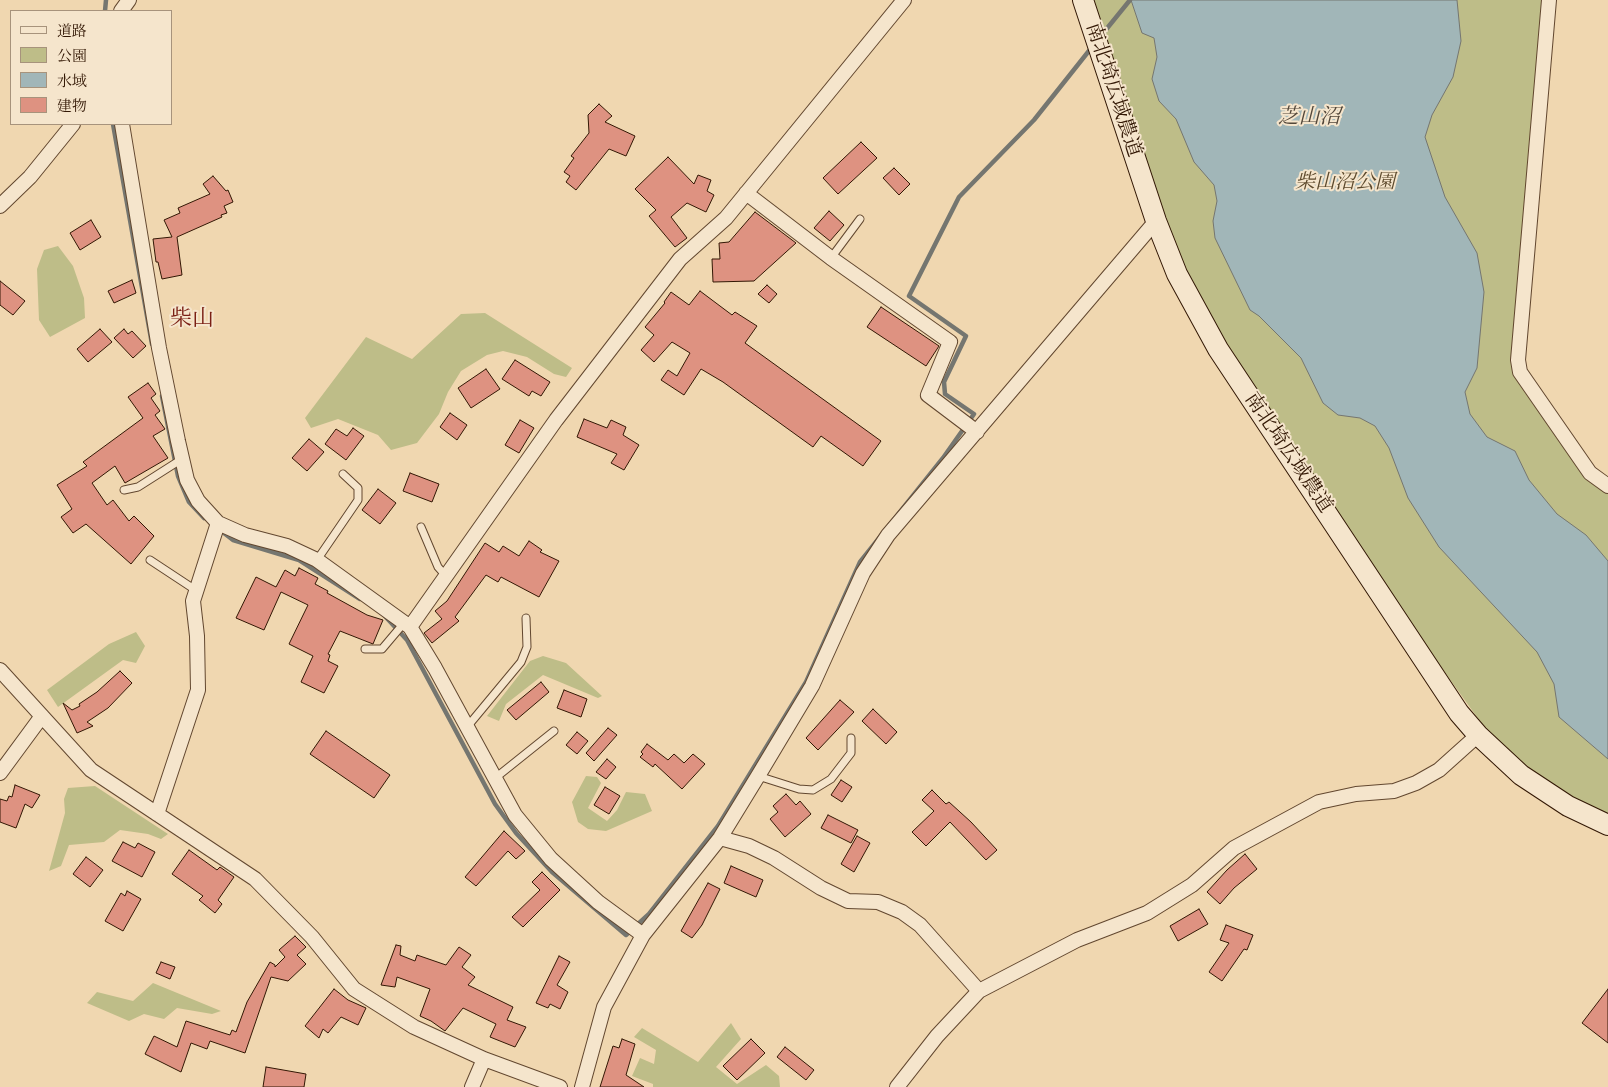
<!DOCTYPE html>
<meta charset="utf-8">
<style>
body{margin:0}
#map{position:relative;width:1608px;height:1087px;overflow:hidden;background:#f0d7b0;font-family:"IM FELL Great Primer","Noto Serif JP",serif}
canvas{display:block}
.legend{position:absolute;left:10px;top:10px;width:162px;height:115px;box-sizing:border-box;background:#f5e5cc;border:1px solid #a7937c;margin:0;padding:6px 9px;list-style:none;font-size:15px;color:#321704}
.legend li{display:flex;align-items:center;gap:10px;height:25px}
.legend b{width:25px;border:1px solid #a7937c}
</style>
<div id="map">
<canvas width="1608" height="1087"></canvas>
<ul class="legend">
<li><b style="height:6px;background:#f5e5cc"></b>道路</li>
<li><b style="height:14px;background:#bebd88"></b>公園</li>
<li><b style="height:14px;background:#a1b6b8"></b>水域</li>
<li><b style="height:14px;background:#de9281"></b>建物</li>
</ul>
</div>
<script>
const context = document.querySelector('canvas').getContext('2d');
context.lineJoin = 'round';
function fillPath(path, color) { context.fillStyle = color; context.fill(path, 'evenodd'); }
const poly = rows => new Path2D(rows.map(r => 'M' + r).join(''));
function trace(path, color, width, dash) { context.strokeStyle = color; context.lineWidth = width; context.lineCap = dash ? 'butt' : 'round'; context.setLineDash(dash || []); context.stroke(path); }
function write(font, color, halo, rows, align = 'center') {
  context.font = font + ' "IM FELL Great Primer","Noto Serif JP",serif'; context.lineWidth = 4; context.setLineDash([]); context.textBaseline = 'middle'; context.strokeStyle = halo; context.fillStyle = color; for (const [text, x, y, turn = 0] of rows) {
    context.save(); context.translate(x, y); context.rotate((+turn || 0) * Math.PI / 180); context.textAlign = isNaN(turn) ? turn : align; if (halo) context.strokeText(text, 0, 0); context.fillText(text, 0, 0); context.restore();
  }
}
fillPath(poly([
 [1091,0,1543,0,1513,372,1539,409,1608,492,1608,816,1568,797,1536,776,1487,731,1418,635,1200,305,1174,245],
 [58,246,73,266,84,298,85,318,50,337,39,320,37,269,44,250],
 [485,313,572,368,566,377,554,374,527,357,503,351,487,355,461,371,448,392,439,414,417,443,391,450,378,435,338,419,311,428,305,418,366,337,412,359,461,314],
 [136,632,145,646,136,663,123,660,58,707,47,690,109,644],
 [543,656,566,663,602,696,598,698,543,675,506,704,499,721,487,716,530,661],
 [586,776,597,777,601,783,588,808,607,821,617,810,626,792,645,794,652,811,606,831,588,829,578,822,572,802],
 [95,786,168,834,161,839,148,834,120,830,104,842,69,845,61,866,49,871,65,813,64,799,68,788],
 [153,983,221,1011,212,1014,177,1008,164,1019,144,1014,129,1021,87,1003,97,992,133,1001],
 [731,1023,741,1039,716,1067,737,1084,766,1065,779,1076,780,1087,653,1087,653,1084,632,1076,640,1058,654,1064,656,1050,634,1037,642,1028,698,1062]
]), '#bebd88');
const water = poly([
 [1131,0,1457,0,1461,41,1453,77,1432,115,1425,137,1445,197,1477,253,1484,292,1477,368,1465,392,1470,414,1487,437,1515,451,1529,480,1557,514,1586,535,1608,561,1608,759,1559,717,1554,684,1537,652,1439,547,1408,498,1389,448,1375,426,1360,418,1338,415,1323,403,1301,358,1259,316,1250,310,1215,238,1213,221,1217,201,1214,185,1194,162,1176,119,1159,101,1152,79,1157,57,1154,38,1142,33,1131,0]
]);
fillPath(water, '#a1b6b8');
trace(water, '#757670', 1);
trace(poly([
 [105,11,106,0],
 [1100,37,1130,0],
 [113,124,152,344],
 [162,396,178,476,189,502,204,518],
 [220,530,233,540,299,560,360,599],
 [383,614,407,640,495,804,516,833,552,872,626,935,649,914,718,826,806,682,860,562,943,458,974,414,945,394,944,382,966,336,909,296,959,197,1034,120,1092,47]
]), '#757670', 4.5);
const building = poly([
 [599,104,612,116,605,122,635,136,626,156,609,149,576,190,566,182,570,176,564,172,574,158,571,156,589,133,588,115,599,104],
 [861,142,877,158,838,194,823,178,861,142],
 [668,157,694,184,698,175,711,180,707,191,714,195,706,212,687,203,671,217,687,238,675,247,649,216,656,210,635,189,668,157],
 [894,168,910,184,899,195,883,178,894,168],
 [213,176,226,191,228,190,233,202,224,206,227,213,221,215,222,217,177,237,182,275,162,279,158,262,156,262,153,239,172,237,164,220,180,213,178,208,210,194,203,184,213,176],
 [829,211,844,225,830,241,814,228,829,211],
 [755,212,796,243,754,281,713,282,712,259,720,259,719,243,729,242,755,212],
 [91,220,101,237,80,250,70,233,91,220],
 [132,280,136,293,114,303,108,291,132,280],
 [0,281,25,301,13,315,0,305,0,281],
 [767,285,777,294,769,303,758,294,767,285],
 [700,291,732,315,735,312,757,326,745,343,881,441,863,466,821,436,813,447,723,382,701,369,684,395,661,380,668,370,677,376,690,353,672,342,654,362,641,350,654,335,645,327,665,303,664,302,671,292,689,305,700,291],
 [881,307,939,346,926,366,867,327,881,307],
 [100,329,112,342,88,362,77,349,100,329],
 [124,329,128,334,132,331,146,346,133,358,114,338,124,329],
 [515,360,550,382,541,396,532,391,529,396,502,379,515,360],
 [486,369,500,389,471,408,458,388,486,369],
 [148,383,156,394,151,398,160,411,155,415,165,429,153,436,168,458,125,483,115,466,92,483,107,505,113,500,129,521,134,516,154,536,131,564,86,524,73,533,61,517,72,509,57,485,87,466,83,462,143,418,128,397,148,383],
 [450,413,467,425,457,440,440,427,450,413],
 [584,419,607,428,611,420,626,427,623,435,639,445,624,470,611,463,617,454,577,437,584,419],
 [520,420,534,428,519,453,505,445,520,420],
 [353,428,364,436,346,460,325,444,336,429,347,436,353,428],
 [309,439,324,452,307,471,292,458,309,439],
 [410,473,439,484,432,502,403,491,410,473],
 [378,489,396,503,380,524,362,510,378,489],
 [529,541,542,550,540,552,559,561,539,597,501,577,498,582,486,575,455,617,459,621,432,643,424,633,442,619,435,611,447,601,485,543,499,552,503,546,519,556,529,541],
 [299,568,318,578,315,584,328,591,327,593,367,615,383,620,373,644,340,631,328,654,330,655,328,661,338,666,324,693,301,682,313,656,289,644,308,605,281,592,264,630,236,618,256,577,276,587,285,570,295,576,299,568],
 [120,671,132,683,108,708,87,722,93,726,77,733,63,703,72,710,80,706,79,704,97,692,120,671],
 [541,682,549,692,516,720,507,710,541,682],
 [564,690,587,699,581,717,557,708,564,690],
 [840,700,854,712,818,750,806,738,840,700],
 [873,709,897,732,886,744,862,721,873,709],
 [608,728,617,735,594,761,586,753,608,728],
 [326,731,390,775,374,798,310,754,326,731],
 [577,732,588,741,577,754,566,745,577,732],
 [647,744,668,760,674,754,684,763,693,754,705,764,682,789,655,764,653,767,640,757,643,754,641,752,647,744],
 [607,759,616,767,606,779,596,772,607,759],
 [841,780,852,787,842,802,831,795,841,780],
 [15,785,40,795,32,808,25,804,16,828,0,822,0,799,7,801,9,796,12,797,15,785],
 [605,787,620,796,609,814,594,805,605,787],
 [932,790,946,804,949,802,971,822,997,850,986,860,950,822,926,846,912,832,934,811,922,800,932,790],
 [786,794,796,805,800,801,811,814,785,837,770,819,778,812,773,806,786,794],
 [828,815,858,830,851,843,821,828,828,815],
 [504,831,525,851,516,859,508,851,476,886,465,877,504,831],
 [857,836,870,843,854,872,841,864,857,836],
 [123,842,135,848,138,843,155,852,142,877,112,861,123,842],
 [189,850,217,870,220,867,234,877,218,900,222,904,215,913,199,900,203,896,172,874,189,850],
 [1245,854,1257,869,1234,888,1220,904,1207,892,1227,870,1245,854],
 [86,857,103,870,90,887,73,874,86,857],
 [731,866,763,880,756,897,724,883,731,866],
 [542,872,560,890,523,927,512,917,540,890,532,882,542,872],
 [708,883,720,889,702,925,692,938,681,931,708,883],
 [127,891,141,899,123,931,105,921,121,893,125,896,127,891],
 [1199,909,1208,924,1178,941,1170,926,1199,909],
 [1226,925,1253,935,1247,950,1244,949,1222,981,1209,972,1229,943,1220,940,1226,925],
 [295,936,306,947,297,955,306,964,288,981,271,977,245,1053,210,1041,207,1049,191,1043,181,1072,145,1054,154,1036,177,1047,186,1021,230,1035,232,1030,236,1032,247,1002,270,962,275,965,275,967,285,957,279,950,295,936],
 [396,945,401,946,400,955,415,961,417,955,446,965,459,947,471,955,462,967,475,977,468,985,513,1007,507,1020,526,1027,515,1047,490,1037,496,1024,463,1008,445,1031,431,1021,420,1016,430,989,397,977,395,987,381,985,396,945],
 [559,956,570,962,557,985,568,992,560,1009,550,1004,548,1008,536,1003,559,956],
 [161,962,175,967,170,979,156,973,161,962],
 [334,989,348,1000,366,1008,358,1025,341,1017,328,1033,323,1029,319,1038,305,1026,334,989],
 [1608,989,1608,1043,1582,1023,1608,989],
 [622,1039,635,1044,626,1075,644,1087,600,1087,613,1046,619,1048,622,1039],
 [751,1039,765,1053,737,1080,723,1066,751,1039],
 [785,1047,814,1070,806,1080,777,1057,785,1047],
 [266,1067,306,1074,304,1087,263,1087,266,1067]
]);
fillPath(building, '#de9281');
trace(building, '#321704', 1);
const lane = poly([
 [831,258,860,219],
 [124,490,138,487,182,459],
 [421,527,438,567,446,576],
 [150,560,197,591],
 [317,560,358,500,358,488,343,474],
 [365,649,382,649,404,623],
 [467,727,521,662,527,647,526,618],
 [758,776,799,789,813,790,831,779,851,753,851,738],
 [494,779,554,731]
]);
const street = poly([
 [1549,0,1518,360,1520,372,1590,473,1608,486],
 [121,11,129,0],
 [122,124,159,348,178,441,187,480,198,501,218,523,245,535,287,546,317,560,410,627,435,668,515,815,551,859,598,902,643,935],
 [746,193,831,258,950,342,928,395,977,432],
 [0,206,30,177,73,124],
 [410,627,556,420,680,259,726,218,904,0],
 [0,670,91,770,255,879,312,937,354,989,414,1027,484,1059,560,1087],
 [0,773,42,716],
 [157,814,198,690,197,636,193,601,218,523],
 [720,838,749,846,774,858,821,888,848,901,878,902,902,912,920,925,979,991],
 [472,1087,484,1059],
 [582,1087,604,1007,643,935,720,838,758,776,812,686,863,573,888,535,1156,221],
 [897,1087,937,1036,979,991,1077,940,1147,913,1192,885,1234,848,1319,802,1356,794,1394,791,1416,783,1439,770,1478,735]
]);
const secondary = poly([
 [1083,0,1156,221,1177,274,1218,349,1459,713,1478,735,1521,775,1568,806,1608,825]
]);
trace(lane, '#62472f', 9);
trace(street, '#62472f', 16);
trace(secondary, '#321704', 22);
trace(lane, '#f5e5cc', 7);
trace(street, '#f5e5cc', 14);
trace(secondary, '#f5e5cc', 20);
write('20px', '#321704', '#f5e5cc', [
 ["南北埼広域農道",1113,90,72],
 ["南北埼広域農道",1288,453,56]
]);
write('italic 20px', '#5c492c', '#f5e5cc', [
 ["柴山沼公園",1345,183]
]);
write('italic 21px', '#53473a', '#f5e5cc', [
 ["芝山沼",1309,118]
]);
write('22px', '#7a1f14', '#f5e5cc', [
 ["柴山",192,320]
]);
</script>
